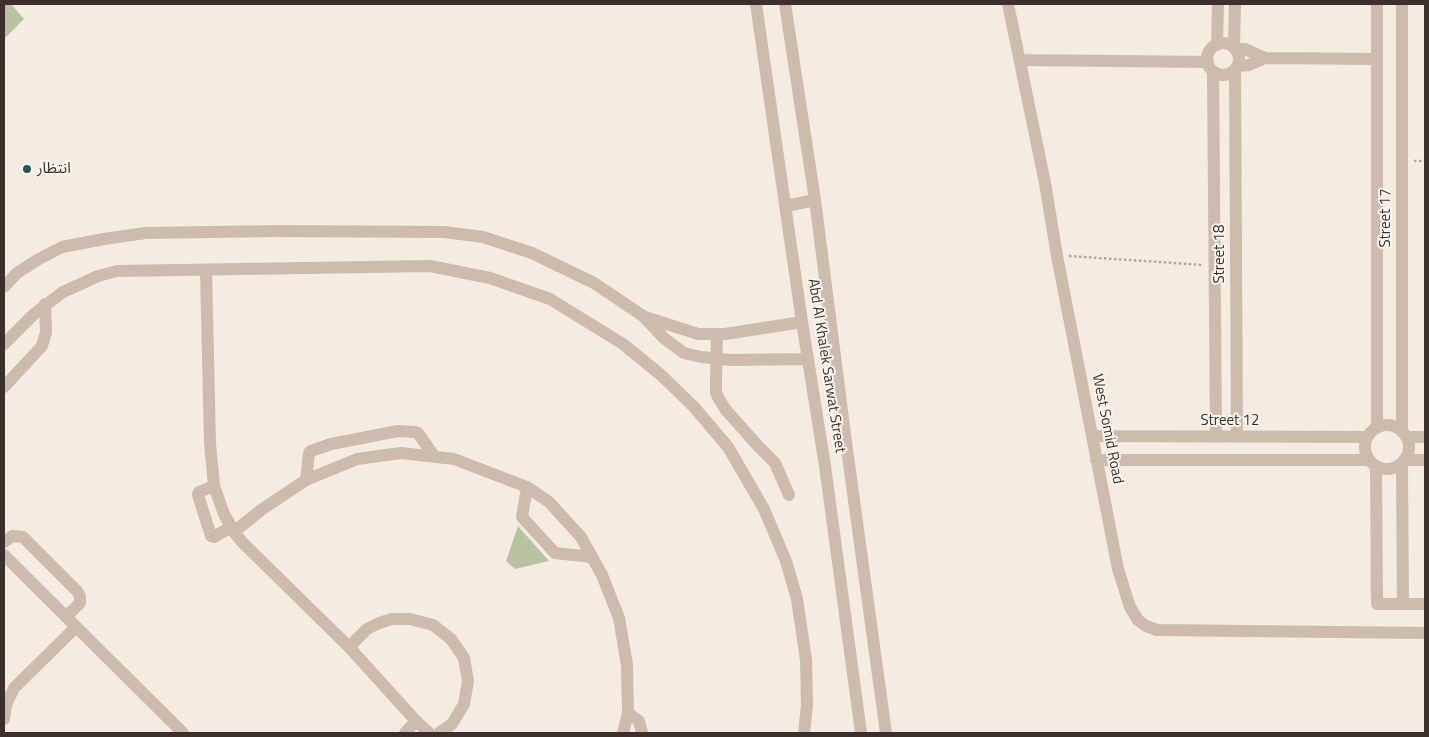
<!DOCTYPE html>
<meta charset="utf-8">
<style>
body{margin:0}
#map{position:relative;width:1429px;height:737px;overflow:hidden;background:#f4ebe1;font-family:"Titillium Web",sans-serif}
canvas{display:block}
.frame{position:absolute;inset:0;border:5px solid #3b302b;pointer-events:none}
</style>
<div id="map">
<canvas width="1429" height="737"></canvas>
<div class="frame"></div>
</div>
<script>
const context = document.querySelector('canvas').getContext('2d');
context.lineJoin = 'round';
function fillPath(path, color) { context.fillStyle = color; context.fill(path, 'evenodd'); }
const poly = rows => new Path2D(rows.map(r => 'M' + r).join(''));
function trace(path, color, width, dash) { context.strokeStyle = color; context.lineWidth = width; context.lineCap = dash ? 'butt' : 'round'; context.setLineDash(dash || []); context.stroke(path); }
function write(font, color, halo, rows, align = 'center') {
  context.font = font + ' "Titillium Web","Noto Sans Arabic",sans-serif'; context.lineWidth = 4; context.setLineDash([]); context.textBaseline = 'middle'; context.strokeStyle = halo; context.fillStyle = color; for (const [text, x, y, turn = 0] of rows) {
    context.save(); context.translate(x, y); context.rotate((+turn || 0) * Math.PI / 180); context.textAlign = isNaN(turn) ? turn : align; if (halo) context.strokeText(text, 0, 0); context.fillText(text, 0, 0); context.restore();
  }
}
fillPath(poly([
 [4,4,11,4,24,19,4,39],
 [518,526,549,561,515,569,506,561]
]), '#b8c4a0');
trace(poly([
 [1414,161,1425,161],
 [1069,256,1203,265]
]), '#b9a596', 2.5, [2.5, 2.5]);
trace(poly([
 [756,4,802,322,825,466,861,733],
 [785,4,815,200,846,442,886,733],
 [1008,4,1045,183,1057,256,1118,569,1130,607,1138,620,1146,626,1157,630,1425,633],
 [1402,4,1402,432],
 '1207 59a16 16 0 1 1 32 0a16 16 0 1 1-32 0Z',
 [1217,45,1218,4],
 [1234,48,1235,4],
 [1235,49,1245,49,1265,58,1377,59],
 [1020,60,1208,62],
 [1237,66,1249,65,1265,58],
 [1235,70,1237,437],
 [1213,71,1216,437],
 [786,206,815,200],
 [206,270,210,443,214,486,224,514,234,532,242,542,349,647,416,721,429,733],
 [4,287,17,273,37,260,62,247,104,239,145,233,276,231,444,232,483,237,532,253,594,283,643,316,665,339,684,353,701,357,732,360,807,359],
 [645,317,698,334,725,334,802,322],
 [717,334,716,383,716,393,719,399,726,410,758,446,775,463,789,495],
 [4,344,34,314,63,292,98,276,117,271,430,266,490,278,550,299,623,344,661,375,694,407,728,447,764,509,786,561,797,599,806,660,807,705,804,733],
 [4,387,42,346,46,332,45,304],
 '1365 447a22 22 0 1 1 44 0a22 22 0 1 1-44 0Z',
 [1377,428,1377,4],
 [1093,436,1367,437],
 [1406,437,1425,437],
 [1096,460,1369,460],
 [1404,460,1425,460],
 [1402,463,1403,604],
 [1376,466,1377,604,1425,604],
 [306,480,309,453,311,451,331,444,398,431,415,432,418,433,434,456],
 [214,486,199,492,198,495,211,536,214,537,231,527],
 [527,487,522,517,555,553,592,557],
 [234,532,261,510,306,480,357,459,401,453,454,459,527,487,549,502,581,537,602,575,619,618,627,665,628,713,623,733],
 [4,542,12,536,23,537,77,591,80,596,80,603,66,617],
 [4,555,183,733],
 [349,647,367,629,379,623,392,619,410,619,433,625,451,639,464,658,468,681,464,704,452,724,439,733],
 [628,713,639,721,642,733],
 [4,719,6,705,14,688,76,627],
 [405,733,416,721]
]), '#cdbbac', 12);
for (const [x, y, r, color] of [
 [27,169,5,"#1f5a5e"]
]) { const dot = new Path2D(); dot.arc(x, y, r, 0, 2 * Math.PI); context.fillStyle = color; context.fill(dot); trace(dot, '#fbf5ee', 2); }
write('15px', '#3b302b', '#fbf5ee', [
 ["انتظار",37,169]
], 'left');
write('15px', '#3b302b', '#fbf5ee', [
 ["Street 17",1386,218,-90],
 ["Street 18",1220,254,-90],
 ["Abd Al Khalek Sarwat Street",826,366,81],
 ["Street 12",1230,421],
 ["West Somid Road",1107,429,79]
]);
</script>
